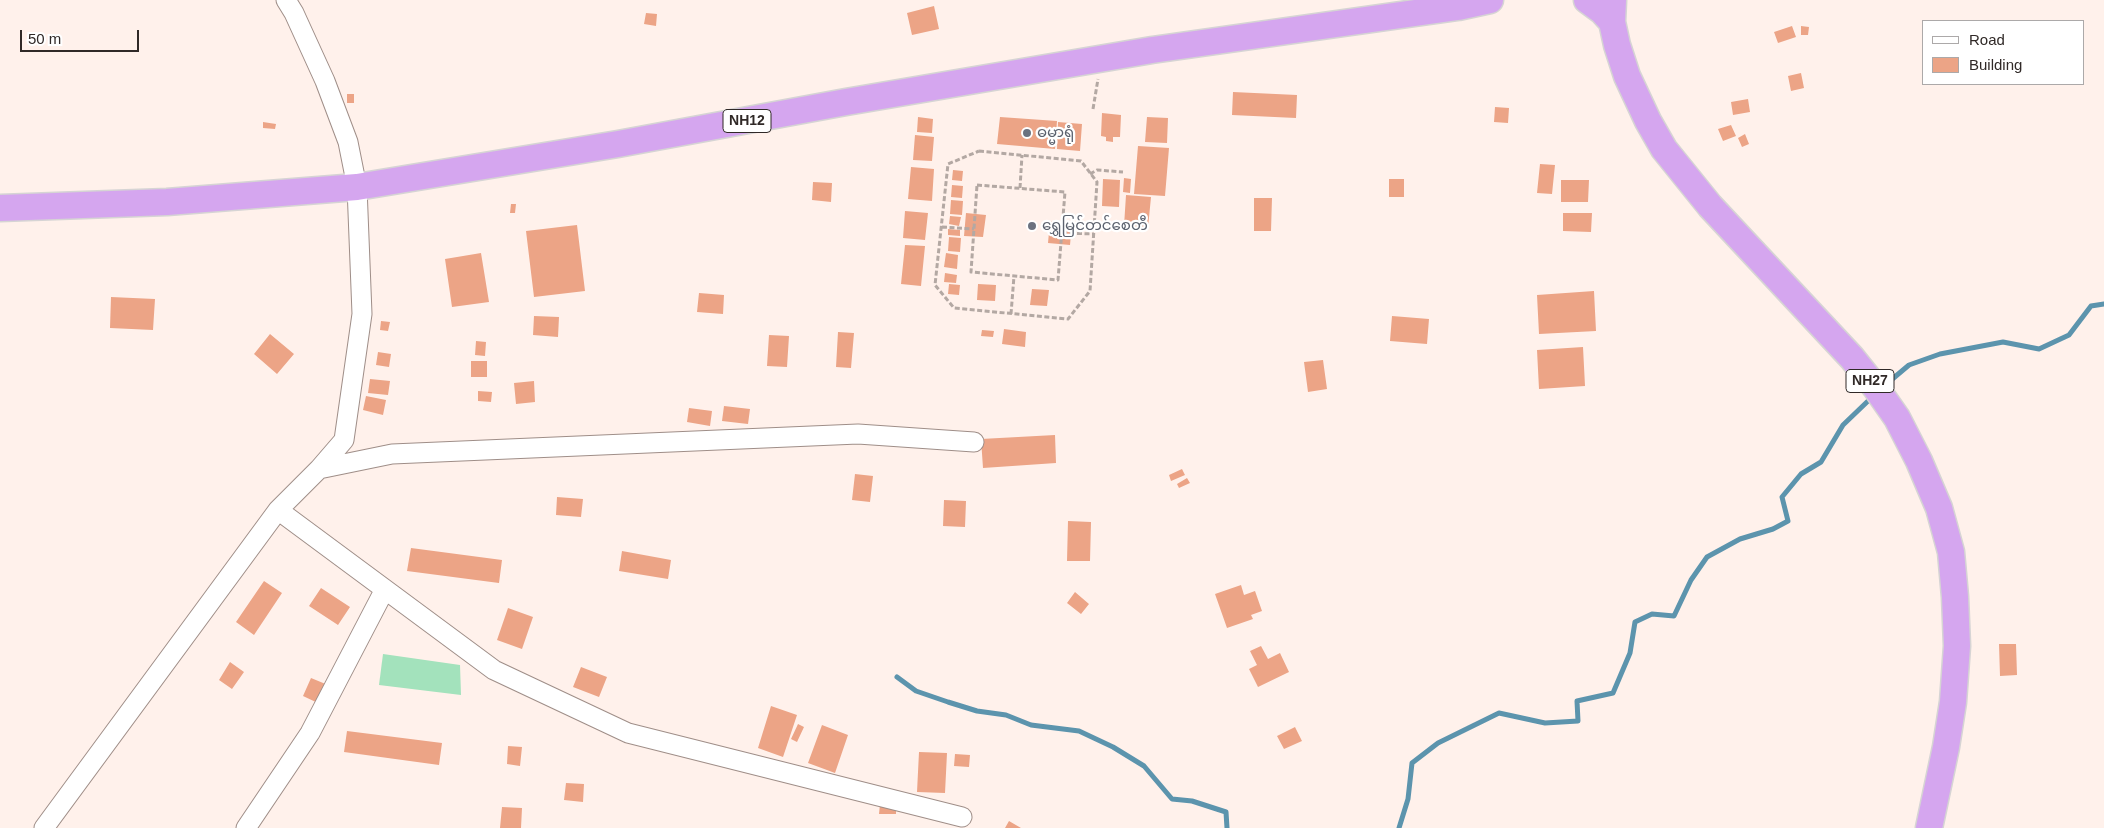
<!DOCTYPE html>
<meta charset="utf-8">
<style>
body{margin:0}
#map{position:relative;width:2104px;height:828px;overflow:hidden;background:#fff1eb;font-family:Arial,sans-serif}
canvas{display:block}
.legend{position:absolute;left:1922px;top:20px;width:162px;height:65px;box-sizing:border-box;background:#fff;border:1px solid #aca9a9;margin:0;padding:6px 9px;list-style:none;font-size:15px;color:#302927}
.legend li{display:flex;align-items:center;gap:10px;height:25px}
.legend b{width:25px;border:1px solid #aca9a9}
.scale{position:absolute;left:20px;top:30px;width:119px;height:22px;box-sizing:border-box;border:2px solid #302927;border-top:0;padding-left:6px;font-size:15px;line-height:18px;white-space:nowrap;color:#302927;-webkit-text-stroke:4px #fff;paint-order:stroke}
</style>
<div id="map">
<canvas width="2104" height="828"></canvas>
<ul class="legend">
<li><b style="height:6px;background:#fff"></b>Road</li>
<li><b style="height:14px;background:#eca486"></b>Building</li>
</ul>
<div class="scale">50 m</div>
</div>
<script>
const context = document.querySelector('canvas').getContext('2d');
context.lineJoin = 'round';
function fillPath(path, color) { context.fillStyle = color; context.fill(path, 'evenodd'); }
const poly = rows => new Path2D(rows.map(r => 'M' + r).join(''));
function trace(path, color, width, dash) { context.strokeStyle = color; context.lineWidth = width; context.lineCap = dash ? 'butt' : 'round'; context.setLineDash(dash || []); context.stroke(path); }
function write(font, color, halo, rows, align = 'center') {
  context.font = font + ' Arial,"Noto Sans Myanmar",sans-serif'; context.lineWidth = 4.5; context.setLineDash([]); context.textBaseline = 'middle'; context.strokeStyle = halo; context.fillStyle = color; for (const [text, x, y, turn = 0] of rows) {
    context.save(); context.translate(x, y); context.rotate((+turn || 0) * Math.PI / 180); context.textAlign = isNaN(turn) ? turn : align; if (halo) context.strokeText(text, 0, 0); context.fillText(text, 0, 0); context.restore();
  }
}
fillPath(poly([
 [383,654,460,665,461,695,379,685]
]), '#a3e2bc');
trace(poly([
 [1890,381,1909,365,1940,354,2003,342,2039,349,2069,335,2091,306,2104,304],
 [897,677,916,691,948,702,977,711,1006,715,1031,725,1079,731,1113,747,1144,766,1172,799,1192,801,1226,812,1227,828],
 [1399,828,1408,799,1412,763,1438,743,1499,713,1545,723,1578,721,1577,701,1613,693,1630,653,1635,622,1652,614,1674,616,1691,580,1707,557,1740,539,1773,529,1788,521,1782,497,1801,474,1821,462,1843,425,1868,401]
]), '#5c94ad', 5);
fillPath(poly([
 [934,6,939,29,912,35,907,13],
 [646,13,657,14,656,26,644,24],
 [1792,26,1796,37,1778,43,1774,32],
 [1801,26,1809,27,1808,35,1801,35],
 [1801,73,1804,88,1791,91,1788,76],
 [1233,92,1297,95,1296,118,1232,115],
 [347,94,354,94,354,103,347,103],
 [1748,99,1750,112,1733,115,1731,102],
 [1495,107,1509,108,1508,123,1494,122],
 [1102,113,1121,115,1120,137,1113,137,1113,142,1106,141,1106,137,1101,136],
 [918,117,933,119,932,133,917,132],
 [1000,117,1057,121,1055,149,997,144],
 [1147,117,1168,118,1167,143,1145,142],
 [263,122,276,124,275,129,263,128],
 [1058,122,1082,124,1080,151,1057,149],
 [1731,125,1736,136,1723,141,1718,129],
 [1745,134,1749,144,1742,147,1738,138],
 [915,135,934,137,932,161,913,160],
 [1138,146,1169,148,1165,196,1134,194],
 [1540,164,1555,165,1552,194,1537,193],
 [911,167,934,169,932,201,908,199],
 [953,170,963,171,962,181,952,180],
 [1124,178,1131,179,1130,193,1123,192],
 [1103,179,1120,180,1119,207,1102,206],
 [1389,179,1404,179,1404,197,1389,197],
 [1561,180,1589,180,1588,202,1561,202],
 [813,182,832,183,831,202,812,200],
 [952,185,963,186,962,198,951,197],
 [1126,195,1151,197,1148,228,1124,226],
 [1254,198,1272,198,1271,231,1254,231],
 [951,200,963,201,962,215,950,214],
 [511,204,516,204,515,213,510,213],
 [905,211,928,213,925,240,903,238],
 [966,213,986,215,983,237,964,236],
 [1563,213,1592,213,1591,232,1563,231],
 [950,216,961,217,959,226,949,224],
 [1050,221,1072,223,1070,245,1048,243],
 [577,225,585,291,534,297,526,231],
 [948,229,960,230,960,236,948,235],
 [949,237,961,238,960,252,948,251],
 [905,245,925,246,921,286,901,284],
 [481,253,489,302,452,307,445,259],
 [946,253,958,255,957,269,944,267],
 [945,273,957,275,956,283,944,282],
 [949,284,960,285,959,295,948,294],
 [978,284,996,285,995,301,977,300],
 [1032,289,1049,290,1047,306,1030,305],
 [1594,291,1596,331,1539,334,1537,295],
 [699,293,724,295,723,314,697,312],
 [111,297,155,299,153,330,110,328],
 [534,316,559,317,558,337,533,335],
 [1392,316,1429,319,1427,344,1390,341],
 [381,321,390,322,388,331,380,330],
 [1004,329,1026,332,1025,347,1002,344],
 [982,330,994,331,993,337,981,336],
 [838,332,854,333,851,368,836,367],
 [270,334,294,354,277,374,254,354],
 [769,335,789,336,787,367,767,366],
 [476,341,486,342,485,356,475,355],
 [1583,347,1585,386,1539,389,1537,350],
 [378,352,391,354,389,367,376,365],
 [1323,360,1327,389,1308,392,1304,362],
 [471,361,487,361,487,377,471,377],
 [370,379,390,381,388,395,368,393],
 [534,381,535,402,516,404,514,383],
 [478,391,492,392,491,402,478,401],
 [366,396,386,400,383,415,363,410],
 [724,406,750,409,748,424,722,421],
 [689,408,712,411,710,426,687,422],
 [1055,435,1056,463,983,468,981,439],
 [1182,469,1185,475,1171,481,1169,475],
 [855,474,873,476,870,502,852,500],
 [1187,478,1190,483,1179,488,1177,484],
 [557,497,583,499,581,517,556,515],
 [944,500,966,501,965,527,943,526],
 [1068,521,1091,522,1090,561,1067,561],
 [411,548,502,560,499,583,407,571],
 [622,551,671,560,668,579,619,571],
 [264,581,282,593,254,635,236,622],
 [1241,585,1244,595,1255,591,1262,611,1251,615,1253,619,1227,628,1215,594],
 [321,588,350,607,338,625,309,606],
 [1075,592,1089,604,1081,614,1067,603],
 [508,608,533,617,522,649,497,640],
 [1999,644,2016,644,2017,675,2000,676],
 [1261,646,1268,659,1280,653,1289,672,1258,687,1249,669,1257,665,1250,651],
 [230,662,244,672,232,689,219,680],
 [581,667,607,677,599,697,573,687],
 [311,678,328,685,320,704,303,696],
 [771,706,797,715,783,757,758,748],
 [798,724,804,727,797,742,791,739],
 [822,725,848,735,835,773,808,763],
 [1295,727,1302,741,1284,749,1277,736],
 [347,731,442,743,439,765,344,752],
 [508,746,522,747,520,766,507,764],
 [919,752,947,753,945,793,917,792],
 [955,754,970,755,969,767,954,766],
 [566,783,584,784,583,802,564,800],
 [880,804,896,804,896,814,879,814],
 [502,807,522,808,521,828,500,828],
 [1009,821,1021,828,1005,828]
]), '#eca486');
const minor = poly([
 [319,469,392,454,858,434,974,442],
 [278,510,494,670,628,733,962,817],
 [44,828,278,510,319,469,344,440,362,314,357,187,348,142,325,81,294,13,286,0],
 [246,828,310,733,385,589]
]);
const highway = poly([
 [1587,0,1602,11,1612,22],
 [1613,0,1612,22,1617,45,1627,76,1648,121,1664,149,1710,206,1852,358,1876,388,1897,418,1919,461,1939,508,1951,552,1955,597,1957,646,1953,702,1946,747,1929,828],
 [0,208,167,202,357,187,618,144,846,102,1152,50,1458,7,1490,0]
]);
trace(minor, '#9f8e88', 21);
trace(highway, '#d6d4d4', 29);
trace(poly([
 [1093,109,1098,79],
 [979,151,1081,161,1097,182,1090,291,1068,319,954,308,935,285,948,164,979,151],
 [1090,174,1097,170,1123,172],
 [977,185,1065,192,1058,280,971,272,977,185],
 [1020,188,1022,155],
 [942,227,974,229],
 [1062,233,1094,234],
 [1011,314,1014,276]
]), '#b3a8a3', 3, [5, 2.5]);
trace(minor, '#fff', 19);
trace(highway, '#d5a6ef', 26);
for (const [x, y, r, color] of [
 [1027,133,5,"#6b7280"],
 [1032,226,5,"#6b7280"]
]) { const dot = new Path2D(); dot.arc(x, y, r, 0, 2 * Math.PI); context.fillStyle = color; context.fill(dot); trace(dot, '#fff', 2); }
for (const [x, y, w] of [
 [747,121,48],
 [1870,381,48]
]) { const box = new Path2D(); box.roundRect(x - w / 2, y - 11.5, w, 23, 4); context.fillStyle = '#fff'; context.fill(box); trace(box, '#302927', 1); }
write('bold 14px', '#302927', null, [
 ["NH12",747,121],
 ["NH27",1870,381]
]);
write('15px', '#5b616d', '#fff', [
 ["ဓမ္မာရုံ",1037,133],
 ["ရွှေမြင်တင်စေတီ",1042,226]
], 'left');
</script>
